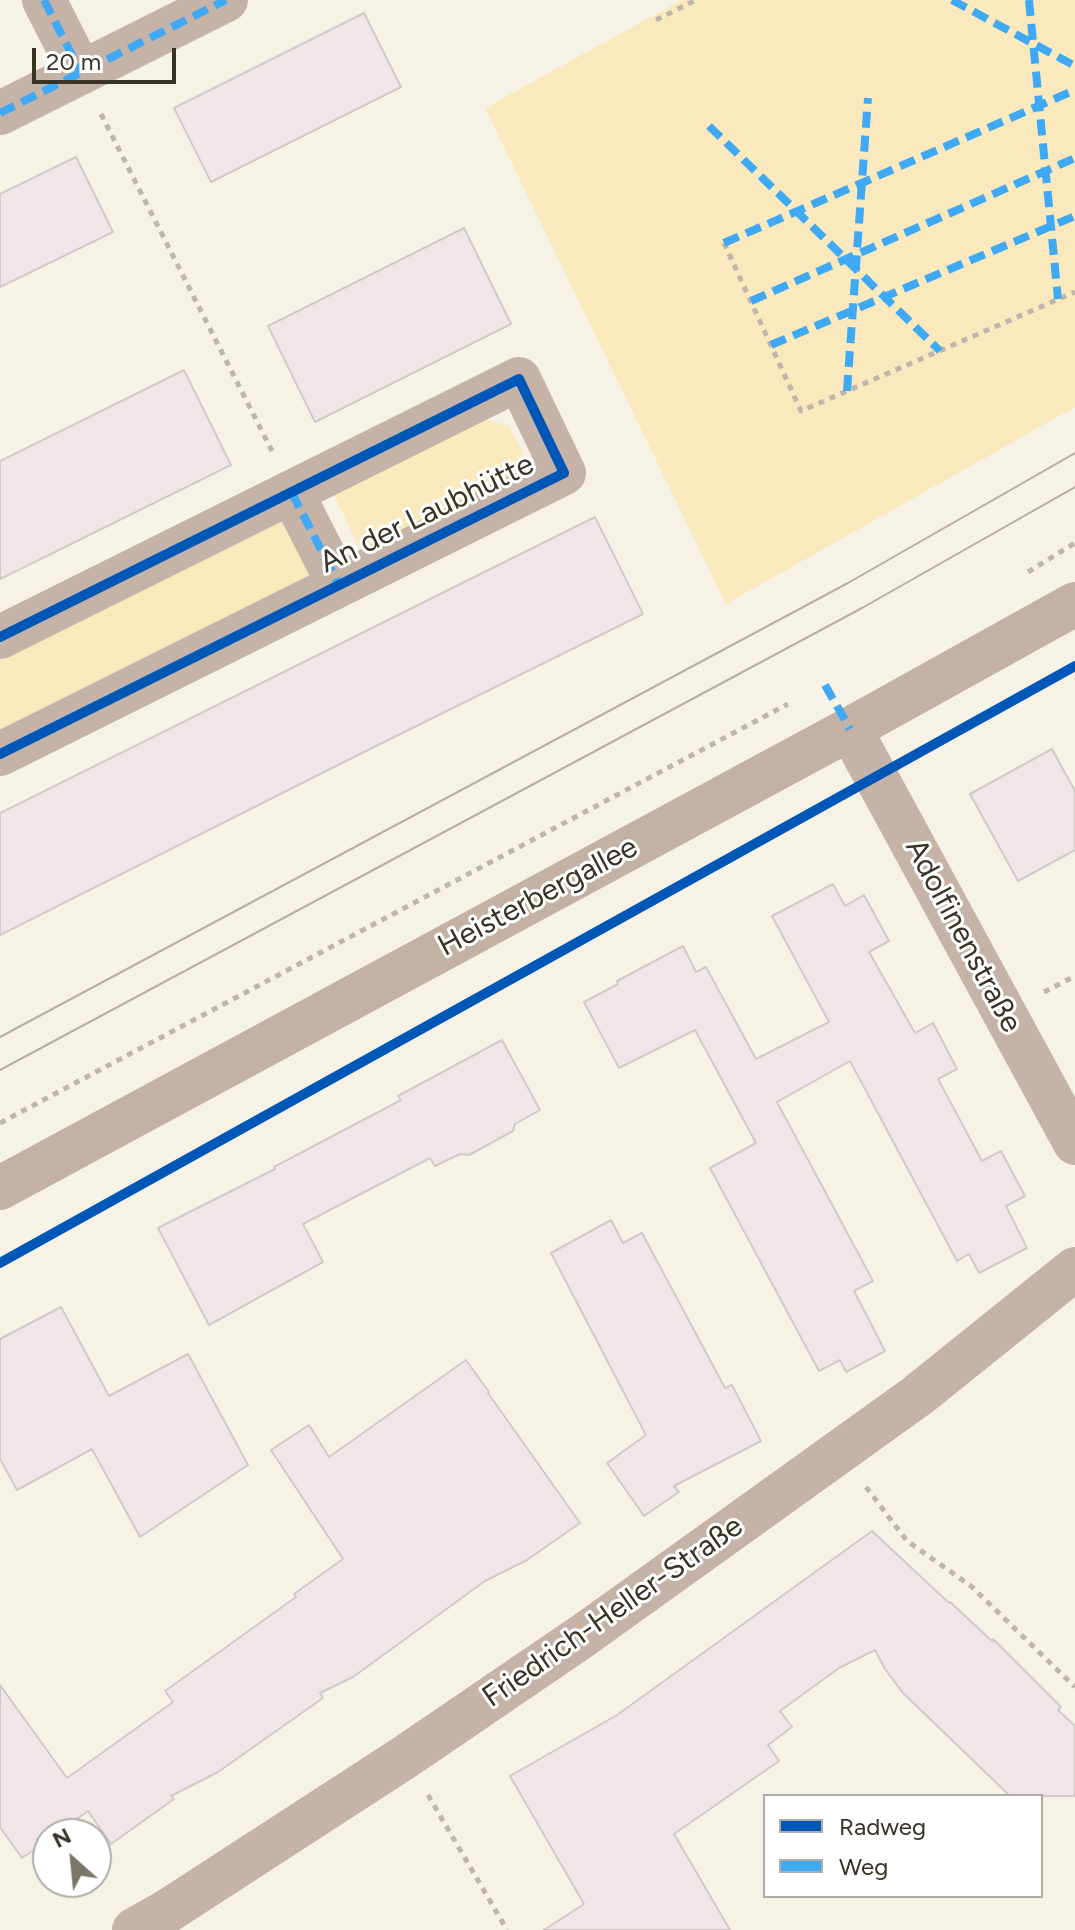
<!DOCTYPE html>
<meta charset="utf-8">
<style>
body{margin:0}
#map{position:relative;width:1075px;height:1930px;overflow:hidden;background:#f6f2e6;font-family:Figtree,sans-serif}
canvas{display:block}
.legend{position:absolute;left:763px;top:1794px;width:280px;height:104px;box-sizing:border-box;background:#fff;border:2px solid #afada8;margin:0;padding:10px 14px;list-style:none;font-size:24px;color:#383325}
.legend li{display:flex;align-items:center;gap:16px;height:40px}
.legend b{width:40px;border:2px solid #afada8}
.north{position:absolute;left:32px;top:1818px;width:80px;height:80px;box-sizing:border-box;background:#fff;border:2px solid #afada8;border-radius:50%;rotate:333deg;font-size:22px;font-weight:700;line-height:32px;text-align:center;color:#383325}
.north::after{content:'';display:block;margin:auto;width:28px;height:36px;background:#7a7669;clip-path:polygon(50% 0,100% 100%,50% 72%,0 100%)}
.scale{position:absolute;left:32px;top:48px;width:144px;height:36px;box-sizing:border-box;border:4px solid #383325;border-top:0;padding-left:10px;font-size:24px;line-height:28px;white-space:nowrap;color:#383325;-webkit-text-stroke:6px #fff;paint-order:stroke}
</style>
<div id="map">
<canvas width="1075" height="1930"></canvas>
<ul class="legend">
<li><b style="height:10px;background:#0057b8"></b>Radweg</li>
<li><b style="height:10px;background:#3fa9f5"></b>Weg</li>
</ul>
<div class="north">N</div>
<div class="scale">20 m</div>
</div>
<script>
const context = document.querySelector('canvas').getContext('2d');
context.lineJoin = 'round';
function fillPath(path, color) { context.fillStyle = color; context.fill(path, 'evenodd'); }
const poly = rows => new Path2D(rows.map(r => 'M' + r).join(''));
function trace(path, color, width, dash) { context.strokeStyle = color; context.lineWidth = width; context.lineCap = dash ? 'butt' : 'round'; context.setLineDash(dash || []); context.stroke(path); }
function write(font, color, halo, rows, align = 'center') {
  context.font = font + ' Figtree,sans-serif'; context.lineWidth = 6; context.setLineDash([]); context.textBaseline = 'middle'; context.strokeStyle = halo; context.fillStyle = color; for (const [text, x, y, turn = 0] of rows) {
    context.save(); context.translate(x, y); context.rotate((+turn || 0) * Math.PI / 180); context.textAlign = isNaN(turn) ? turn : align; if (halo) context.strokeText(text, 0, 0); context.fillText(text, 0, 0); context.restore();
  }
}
fillPath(poly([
 [682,0,1075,0,1075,407,726,604,485,108],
 [477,417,509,426,523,452,511,483,364,557,331,489],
 [280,517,315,574,0,739,0,654]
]), '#fae9bd');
const building = poly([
 [364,13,401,87,211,182,174,108,364,13],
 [76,157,113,232,0,287,0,194,76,157],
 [464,228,511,324,315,422,268,326,464,228],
 [184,370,231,465,0,579,0,461,184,370],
 [595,517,643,614,360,754,0,935,0,813,595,517],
 [1052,749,1075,791,1075,850,1018,881,970,794,1052,749],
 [833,884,845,906,864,895,889,941,869,952,915,1033,933,1023,957,1069,938,1079,982,1161,1001,1151,1025,1196,1006,1206,1027,1248,979,1273,969,1254,957,1261,850,1061,777,1102,873,1281,854,1291,885,1351,846,1372,840,1360,819,1371,710,1168,756,1143,695,1030,619,1068,584,1002,618,984,617,981,683,946,696,972,706,967,756,1059,829,1022,772,916,833,884],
 [502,1040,540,1110,515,1124,513,1131,469,1155,460,1154,435,1166,430,1158,303,1224,323,1262,209,1325,158,1228,275,1169,274,1167,401,1100,398,1096,502,1040],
 [611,1220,623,1243,642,1233,725,1388,732,1385,761,1441,674,1486,679,1492,644,1516,607,1463,646,1435,551,1253,611,1220],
 [61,1307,109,1396,188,1354,248,1465,140,1537,92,1449,17,1490,0,1459,0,1339,61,1307],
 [466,1360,489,1392,488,1393,580,1523,527,1560,485,1581,353,1677,320,1693,323,1698,218,1772,171,1796,174,1799,111,1844,88,1811,56,1834,48,1834,48,1840,22,1858,0,1827,0,1685,67,1778,173,1702,165,1691,296,1597,294,1594,343,1559,271,1450,309,1425,329,1457,466,1360],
 [872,1531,949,1603,950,1602,992,1641,993,1639,1061,1707,1058,1710,1075,1726,1075,1796,1010,1796,903,1693,885,1669,875,1650,839,1668,780,1711,792,1727,768,1745,779,1761,674,1834,730,1930,544,1930,584,1904,510,1776,617,1715,872,1531]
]);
fillPath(building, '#f0e6e8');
trace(building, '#d2cac9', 2);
trace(poly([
 [656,20,696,0],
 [101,114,272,451],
 [724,243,801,411,1075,292],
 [1028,572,1075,543],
 [1044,992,1075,976],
 [0,1123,788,704],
 [866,1487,907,1541,971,1586,1075,1687],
 [428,1795,507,1930]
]), '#bfb5aa', 5, [6, 6]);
trace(poly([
 [44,0,81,73],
 [0,113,226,0],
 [292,493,339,585],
 [0,637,519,379,564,473,0,754],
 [850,729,1075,1143],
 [134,1930,166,1912,405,1757,584,1635,917,1396,1075,1269]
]), '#c5b3a8', 44);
trace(poly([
 [0,1188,850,729,1075,604]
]), '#c3b1a4', 44);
trace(poly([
 [0,1037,848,583,1075,453],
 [0,1070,862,608,1075,487]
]), '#b9aea5', 2);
trace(poly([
 [44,0,81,73],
 [952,0,1075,66],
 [1029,0,1058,299],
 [0,113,226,0],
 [709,126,940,351],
 [724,243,1075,90],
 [751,301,1075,158],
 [771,345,1075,216],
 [847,391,868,98],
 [292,493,339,585],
 [825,685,850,729]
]), '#3fa9f5', 8, [16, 8]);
trace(poly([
 [0,637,519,379,564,473,0,754],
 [0,1263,1075,666]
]), '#0057b8', 10);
write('30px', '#383325', '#fff', [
 ["An der Laubhütte",427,514,-26],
 ["Heisterbergallee",538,897,-28],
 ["Adolfinenstraße",963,936,62],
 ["Friedrich-Heller-Straße",613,1612,-35]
]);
</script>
